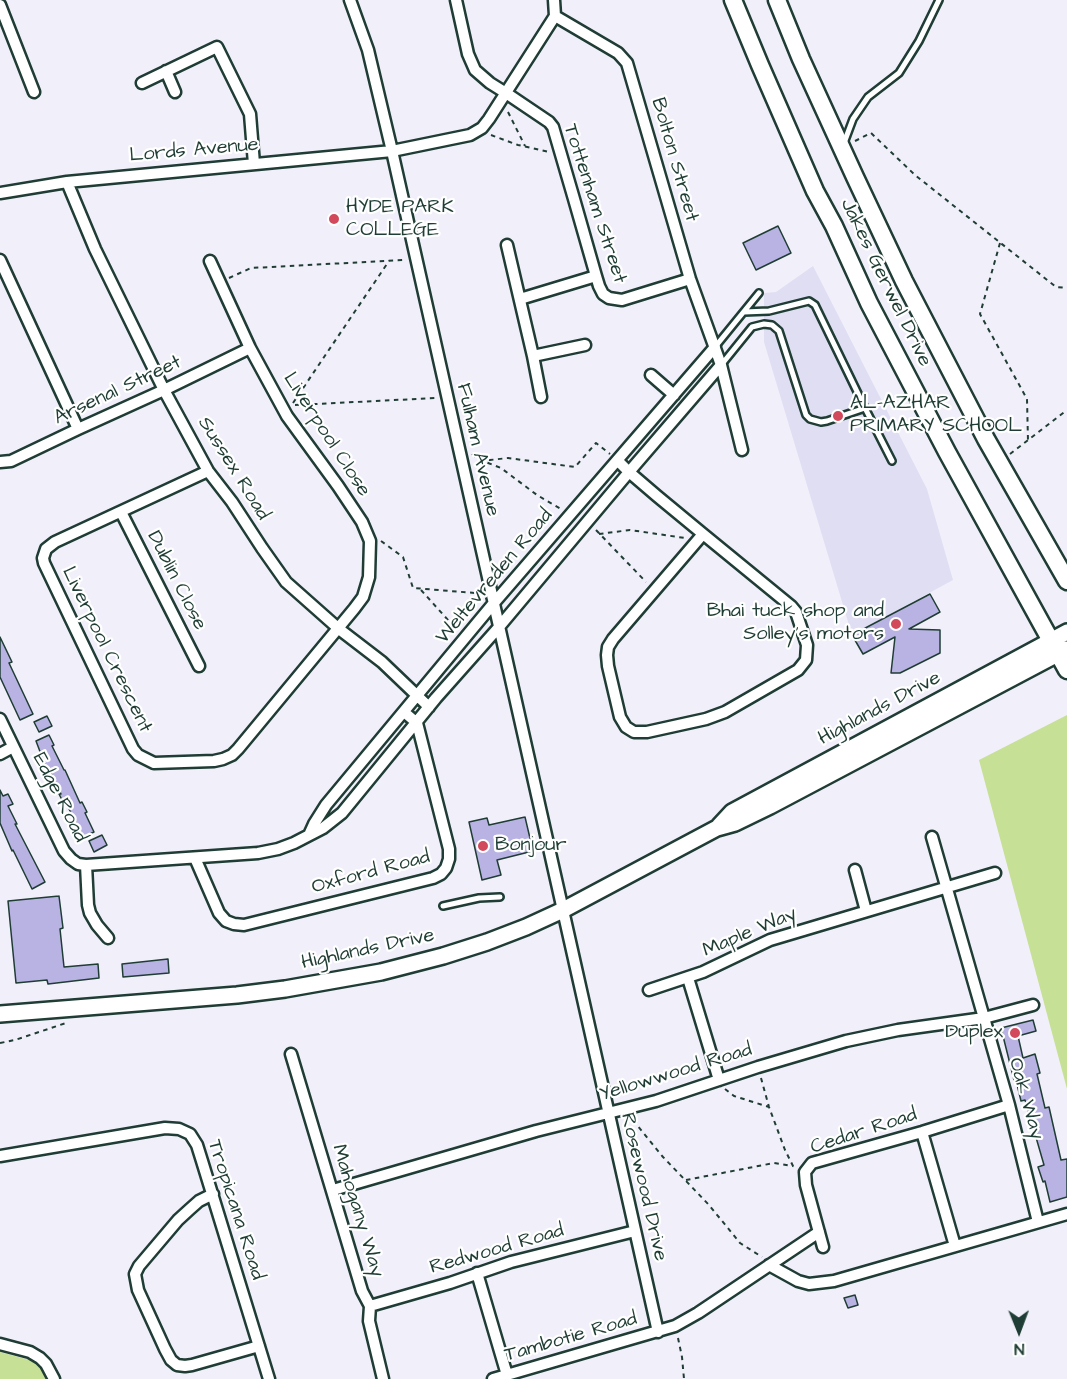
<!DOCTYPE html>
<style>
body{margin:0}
#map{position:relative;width:1067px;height:1379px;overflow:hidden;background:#f1f0fa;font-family:"Architects Daughter",sans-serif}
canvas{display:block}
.north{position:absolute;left:989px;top:1301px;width:60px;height:60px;-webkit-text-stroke:4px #fff;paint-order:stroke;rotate:179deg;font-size:16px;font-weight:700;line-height:24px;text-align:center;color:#1f3d34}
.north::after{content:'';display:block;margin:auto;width:21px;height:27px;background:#1f3d34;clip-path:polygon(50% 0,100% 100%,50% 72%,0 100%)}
</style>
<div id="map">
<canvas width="1067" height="1379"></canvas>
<div class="north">N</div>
</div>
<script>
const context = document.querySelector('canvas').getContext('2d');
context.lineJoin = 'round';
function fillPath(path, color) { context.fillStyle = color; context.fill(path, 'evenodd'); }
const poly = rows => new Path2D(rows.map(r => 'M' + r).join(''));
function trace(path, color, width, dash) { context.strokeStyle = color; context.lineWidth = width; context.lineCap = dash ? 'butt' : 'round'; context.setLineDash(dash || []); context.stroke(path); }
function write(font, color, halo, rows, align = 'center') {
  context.font = font + ' "Architects Daughter",sans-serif'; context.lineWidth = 4.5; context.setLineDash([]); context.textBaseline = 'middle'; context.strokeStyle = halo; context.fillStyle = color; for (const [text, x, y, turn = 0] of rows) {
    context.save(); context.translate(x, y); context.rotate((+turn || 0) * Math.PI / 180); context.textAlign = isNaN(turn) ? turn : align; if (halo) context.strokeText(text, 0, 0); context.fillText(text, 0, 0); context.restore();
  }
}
fillPath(poly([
 [813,266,927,489,953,580,852,635,764,342,764,293,776,292]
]), '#e0def3');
fillPath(poly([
 [1067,715,1067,1089,979,760],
 [0,1352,37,1362,43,1369,47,1379,0,1379]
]), '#c6e096');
const building = poly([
 [778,226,791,253,756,270,743,243,778,226],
 [930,594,940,612,909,629,940,630,940,653,900,673,891,673,895,637,863,654,852,635,930,594],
 [0,637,12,662,9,663,33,714,20,720,0,677,0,637],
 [47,716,52,726,39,732,34,722,47,716],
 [49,735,54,745,52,746,64,770,65,770,80,803,82,802,87,812,85,813,94,832,81,838,76,828,78,827,66,803,64,804,59,794,61,794,49,769,47,770,36,741,49,735],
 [0,790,3,796,8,794,13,804,8,806,17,824,15,824,45,882,32,889,13,850,12,851,0,823,0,790],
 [525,817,533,851,497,860,501,875,482,880,469,822,487,818,489,825,525,817],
 [102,835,107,845,94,852,89,841,102,835],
 [59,896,63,928,60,929,64,967,98,964,99,978,48,984,47,980,16,983,8,901,59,896],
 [168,959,169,973,123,977,122,964,168,959],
 [1033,1020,1036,1031,1018,1036,1023,1058,1035,1054,1040,1073,1037,1074,1045,1108,1049,1107,1061,1160,1067,1159,1067,1197,1050,1202,1045,1181,1043,1182,1038,1167,1044,1165,1033,1127,1025,1100,1021,1101,1016,1080,1014,1080,1001,1028,1033,1020],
 [855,1295,858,1305,848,1308,844,1298,855,1295]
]);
fillPath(building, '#b9b3e4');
trace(building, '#1f3d34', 1.5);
const service = poly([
 [844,143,853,119,868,97,899,73,919,41,939,0],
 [744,312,769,311,809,301,815,305,865,408,892,461],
 [715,347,759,293],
 [722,364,752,327,764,324,772,325,779,331,806,415,810,419,821,422,827,421,865,408],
 [443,906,479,898,500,897]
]);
const minor = poly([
 [350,0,368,50,392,151,658,1332],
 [456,0,468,54,475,70,490,83,506,93,549,122,553,127,574,199,596,276,599,286,603,294,609,298,622,300,690,279],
 [0,5,34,92],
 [555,16,618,53,627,63,690,279,721,365,742,450],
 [166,71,175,92],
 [142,83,217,47,250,114,254,164],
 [67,182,95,249,164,390,208,471,232,502,262,548,286,582,339,629,382,662,429,707],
 [0,193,67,182,392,151,470,135,482,128,489,119,555,16,554,0],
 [507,245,533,356,541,397],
 [0,260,78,429],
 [520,299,596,276],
 [533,356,585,345],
 [651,375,674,395],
 [618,461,629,472,657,496,703,534,791,606,796,612,807,645,806,660,798,670,725,712,706,719,647,732,634,732,626,727,620,717,608,666,607,655,608,647,613,639,703,534],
 [0,462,11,461,78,429,164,390,250,348],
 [208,471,55,542,46,549,43,558,44,563,133,749,138,755,154,763,214,761,223,759,232,755,238,749,354,609,363,597,369,577,370,541,362,522,338,486,287,416,250,348,210,261],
 [121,512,199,666],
 [0,719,64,851,71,859,78,864,86,865,258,853,278,849,294,843,323,828,342,813,436,698,499,627,629,472,721,365],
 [0,754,13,747],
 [309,835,314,824,326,805,493,604,715,347],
 [932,837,1009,1105,1038,1222],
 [195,858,219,913,226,921,234,924,244,925,433,878,441,874,446,868,449,859,449,849,417,723,404,712],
 [86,865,88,905,90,913,97,925,108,938],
 [855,870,866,911],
 [688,978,719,1080],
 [649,990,703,972,770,940,995,873],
 [291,1054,362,1291,370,1306,369,1321,383,1379],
 [922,1132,955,1246],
 [0,1156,165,1128,179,1129,190,1134,197,1145,202,1161,269,1379],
 [333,1190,536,1131,656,1101,758,1067,846,1041,898,1030,984,1018,1033,1005],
 [213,1194,199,1201,190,1209,178,1220,139,1266,135,1274,138,1290,165,1349,171,1360,177,1365,185,1366,192,1365,259,1346],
 [823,1247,806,1185,805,1172,812,1163,922,1132,1009,1105],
 [769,1265,798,1281,809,1284,834,1281,1067,1214],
 [477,1273,507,1375],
 [370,1306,450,1283,511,1262,635,1231],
 [0,1344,30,1352,40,1358,46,1364,54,1379],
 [493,1379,675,1326,698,1313,819,1232]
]);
const secondary = poly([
 [719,826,732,812,1067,632],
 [0,1014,237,995,285,989,381,972,443,956,487,942,526,927,563,910,717,828,735,823,770,806,1067,649]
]);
const primary = poly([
 [733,0,760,65,815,191,834,226,869,303,947,452,1067,670],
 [777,0,801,59,855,177,904,281,986,439,1067,581]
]);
trace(service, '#1f3d34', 10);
trace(minor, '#1f3d34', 15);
trace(secondary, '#1f3d34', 20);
trace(primary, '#1f3d34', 21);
trace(poly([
 [508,112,525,146],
 [491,135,518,145,549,152],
 [855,141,871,133,915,175,1056,287,1067,288],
 [1000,243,980,314,1027,399,1028,441],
 [229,278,251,268,404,260],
 [293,403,389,261],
 [295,405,436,398],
 [472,454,478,459,501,468,537,495,561,509],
 [1010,454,1067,410],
 [480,459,490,460,508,458,575,467,596,443,610,454],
 [596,530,646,582],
 [599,534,630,530,685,538],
 [381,541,403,557,413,588,475,593,481,592],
 [421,590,457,630],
 [0,1043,15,1040,66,1023],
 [761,1078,769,1107,785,1150,793,1166,795,1167],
 [725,1089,734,1096,769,1107],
 [635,1119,637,1125,663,1157,709,1205,740,1243,762,1257],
 [686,1180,774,1163,793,1166],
 [678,1338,682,1357,684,1379]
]), '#1f3d34', 2, [4.5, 4.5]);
trace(service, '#fff', 5);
trace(minor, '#fff', 10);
trace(secondary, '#fff', 15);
trace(primary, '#fff', 16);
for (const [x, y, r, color] of [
 [334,219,6,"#d1495b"],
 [838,416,6,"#d1495b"],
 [896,624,6,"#d1495b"],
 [483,846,6,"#d1495b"],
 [1015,1033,6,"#d1495b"]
]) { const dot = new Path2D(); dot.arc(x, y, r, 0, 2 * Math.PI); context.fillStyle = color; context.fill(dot); trace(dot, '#fff', 2); }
write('20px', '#1f3d34', '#fff', [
 ["Lords Avenue",194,151,-5],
 ["Bolton Street",674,160,74],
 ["Tottenham Street",594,204,72],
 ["Jakes Gerwel Drive",885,283,64],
 ["Arsenal Street",118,391,-25],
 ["Liverpool Close",326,435,57],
 ["Fulham Avenue",477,450,77],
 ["Sussex Road",233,469,58],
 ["Weltevreden Road",495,577,-50],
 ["Dublin Close",176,581,63],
 ["Liverpool Crescent",106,650,64],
 ["Highlands Drive",880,709,-28],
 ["Edge Road",59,798,63],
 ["Oxford Road",371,873,-15],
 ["Maple Way",750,933,-23],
 ["Highlands Drive",368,950,-12],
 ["Yellowwood Road",676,1073,-17],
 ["Oak Way",1025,1099,74],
 ["Cedar Road",864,1132,-18],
 ["Rosewood Drive",643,1187,77],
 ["Tropicana Road",235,1210,72],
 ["Mahogany Way",357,1211,73],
 ["Redwood Road",497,1250,-16],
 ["Tambotie Road",571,1338,-16]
]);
write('20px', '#1f3d34', '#fff', [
 ["HYDE PARK",346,208],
 ["COLLEGE",346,231],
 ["AL-AZHAR",850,404],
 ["PRIMARY SCHOOL",850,427],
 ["Bhai tuck shop and",884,612,"right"],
 ["Solley's motors",884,635,"right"],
 ["Bonjour",495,846],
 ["Duplex",1003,1033,"right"]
], 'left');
</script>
